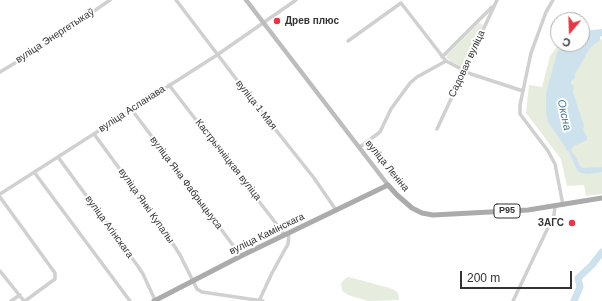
<!DOCTYPE html>
<meta charset="utf-8">
<style>
body{margin:0}
#map{position:relative;width:602px;height:301px;overflow:hidden;background:#fff;font-family:Arial,sans-serif}
canvas{display:block}
.north{position:absolute;left:550px;top:12px;width:40px;height:40px;box-sizing:border-box;background:#fff;border:1px solid #adadad;border-radius:50%;rotate:199deg;font-size:11px;font-weight:700;line-height:16px;text-align:center;color:#333}
.north::after{content:'';display:block;margin:auto;width:14px;height:18px;background:#e73744;clip-path:polygon(50% 0,100% 100%,50% 72%,0 100%)}
.scale{position:absolute;left:460px;top:271px;width:112px;height:18px;box-sizing:border-box;border:2px solid #333;border-top:0;padding-left:5px;font-size:12px;line-height:14px;white-space:nowrap;color:#333;-webkit-text-stroke:3px #fff;paint-order:stroke}
</style>
<div id="map">
<canvas width="602" height="301"></canvas>
<div class="north">С</div>
<div class="scale">200 m</div>
</div>
<script>
const context = document.querySelector('canvas').getContext('2d');
context.lineJoin = 'round';
function fillPath(path, color) { context.fillStyle = color; context.fill(path, 'evenodd'); }
const poly = rows => new Path2D(rows.map(r => 'M' + r).join(''));
function trace(path, color, width, dash) { context.strokeStyle = color; context.lineWidth = width; context.lineCap = dash ? 'butt' : 'round'; context.setLineDash(dash || []); context.stroke(path); }
function write(font, color, halo, rows, align = 'center') {
  context.font = font + ' Arial,sans-serif'; context.lineWidth = 4; context.setLineDash([]); context.textBaseline = 'middle'; context.strokeStyle = halo; context.fillStyle = color; for (const [text, x, y, turn = 0] of rows) {
    context.save(); context.translate(x, y); context.rotate((+turn || 0) * Math.PI / 180); context.textAlign = isNaN(turn) ? turn : align; if (halo) context.strokeText(text, 0, 0); context.fillText(text, 0, 0); context.restore();
  }
}
fillPath(poly([
 [479,23,483,25,463,68,450,61,446,56],
 [582,26,602,40,602,194,586,196,584,185,567,186,561,159,526,113,529,85,542,87,550,56,559,44,582,44],
 [349,277,393,289,398,293,399,300,368,301,348,295,342,291,341,283,346,278]
]), '#e6ecde');
fillPath(poly([
 [602,29,602,36,600,37,600,40,590,48,575,74,575,78,571,81,571,84,574,86,573,92,579,111,584,126,583,129,585,134,587,136,587,140,574,146,571,149,573,154,575,155,580,166,583,168,602,167,602,172,587,174,581,173,577,170,568,150,566,151,566,148,548,122,546,112,546,93,557,53,563,45,564,44,582,44,582,31]
]), '#cee2ee');
trace(poly([
 [574,301,580,287,578,278,592,265,602,252]
]), '#cee2ee', 7);
trace(poly([
 [176,0,256,105,314,178,336,210],
 [553,0,546,12,531,53,520,105,520,114,548,151,555,164,563,205],
 [348,41,401,3,446,61,471,74,523,91],
 [442,57,492,7],
 [0,72,43,46,110,0],
 [169,85,285,235],
 [132,110,241,256],
 [437,129,497,0],
 [94,134,163,228,180,255,197,289,202,292,263,301],
 [360,147,380,132,391,109,410,83,417,77,446,61],
 [58,157,137,265,143,274,155,300],
 [34,172,130,301],
 [0,194,217,55,296,0],
 [0,197,55,273,55,279,25,301],
 [0,271,24,301],
 [11,301,20,295],
 [259,301,272,273,288,244,289,233],
 [513,301,554,215,555,206]
]), '#d0d0d0', 3.5);
trace(poly([
 [246,0,388,185]
]), '#bdbdbd', 4.5);
trace(poly([
 [154,301,241,256,388,185,397,195,412,208,422,213,433,215,528,210,602,198]
]), '#ababab', 5);
for (const [x, y, r, color] of [
 [277,21,4,"#e73744"],
 [572,223,4,"#e73744"]
]) { const dot = new Path2D(); dot.arc(x, y, r, 0, 2 * Math.PI); context.fillStyle = color; context.fill(dot); trace(dot, '#fff', 1.5); }
for (const [x, y, w] of [
 [507,211,26]
]) { const box = new Path2D(); box.roundRect(x - w / 2, y - 7, w, 14, 3); context.fillStyle = '#fff'; context.fill(box); trace(box, '#333', 1); }
write('bold 9px', '#333', null, [
 ["Р95",507,211]
]);
write('bold 10px', '#333', '#fff', [
 ["Древ плюс",285,21],
 ["ЗАГС",564,223,"right"]
], 'left');
write('10px', '#333', '#fff', [
 ["вуліца Энергетыкаў",55,36,-33],
 ["Садовая вуліца",467,64,-65],
 ["вуліца 1 Мая",256,105,52],
 ["вуліца Асланава",132,109,-33],
 ["Кастрычніцкая вуліца",228,160,52],
 ["вуліца Леніна",387,166,51],
 ["вуліца Яна Фабрыцыуса",186,183,53],
 ["вуліца Янкі Купалы",146,206,55],
 ["вуліца Агінскага",109,227,54],
 ["вуліца Камінскага",267,234,-26]
]);
write('italic 11px', '#3e7597', '#fff', [
 ["Оксна",564,115,78]
]);
</script>
